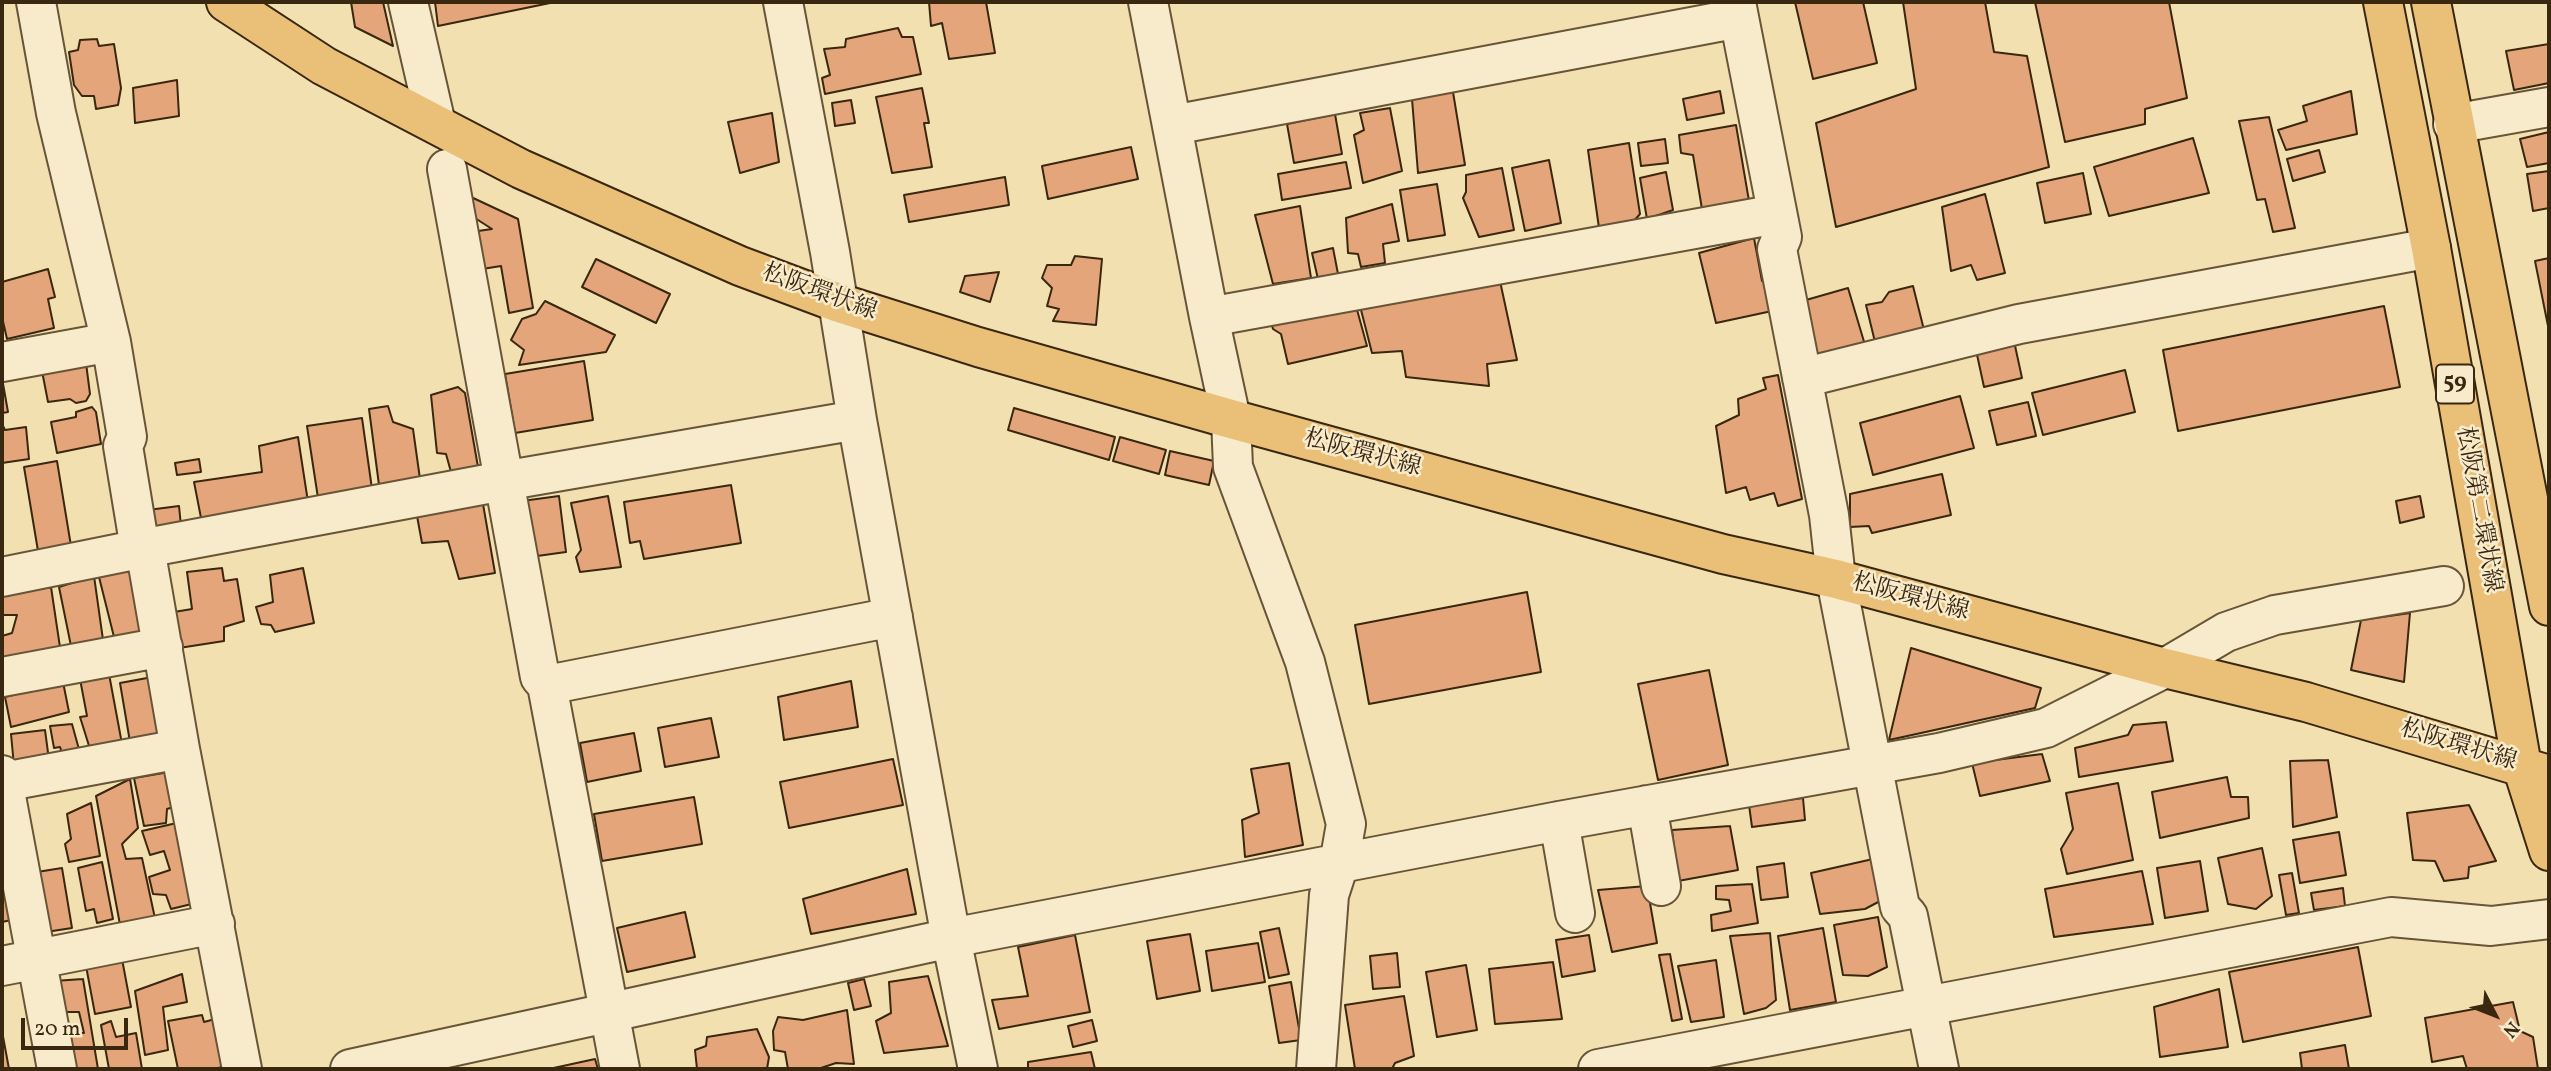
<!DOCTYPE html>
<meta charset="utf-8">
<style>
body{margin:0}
#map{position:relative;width:2551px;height:1071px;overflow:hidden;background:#f3e0b1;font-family:Vollkorn,serif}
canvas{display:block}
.frame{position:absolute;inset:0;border:4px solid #39270f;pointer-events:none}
.north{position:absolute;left:2460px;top:980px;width:70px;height:70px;-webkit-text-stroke:5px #f7ebcc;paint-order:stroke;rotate:132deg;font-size:19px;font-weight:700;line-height:28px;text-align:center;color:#39270f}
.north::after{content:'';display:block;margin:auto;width:24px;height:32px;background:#39270f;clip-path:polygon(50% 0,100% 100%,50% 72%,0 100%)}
.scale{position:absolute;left:21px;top:1018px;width:107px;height:32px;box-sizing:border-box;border:4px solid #39270f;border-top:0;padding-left:9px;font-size:21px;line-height:24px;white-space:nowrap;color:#39270f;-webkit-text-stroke:5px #f7ebcc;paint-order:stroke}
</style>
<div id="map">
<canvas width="2551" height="1071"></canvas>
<div class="frame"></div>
<div class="north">N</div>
<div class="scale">20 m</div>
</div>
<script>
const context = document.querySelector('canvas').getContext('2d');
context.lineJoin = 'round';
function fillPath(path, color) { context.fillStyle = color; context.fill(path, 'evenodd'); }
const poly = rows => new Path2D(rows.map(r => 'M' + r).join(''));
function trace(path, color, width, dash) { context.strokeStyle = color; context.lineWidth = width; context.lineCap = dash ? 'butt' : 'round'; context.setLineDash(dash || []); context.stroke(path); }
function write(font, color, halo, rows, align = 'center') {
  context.font = font + ' Vollkorn,"Noto Serif JP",serif'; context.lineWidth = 5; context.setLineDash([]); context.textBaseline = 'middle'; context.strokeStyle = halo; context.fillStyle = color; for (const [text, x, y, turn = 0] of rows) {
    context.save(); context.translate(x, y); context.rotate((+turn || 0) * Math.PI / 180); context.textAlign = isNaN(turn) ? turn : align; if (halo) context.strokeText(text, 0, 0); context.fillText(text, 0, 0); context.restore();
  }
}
const building = poly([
 [351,2,383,2,393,46,355,27,351,2],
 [435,2,555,2,438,26,435,2],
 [929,2,986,2,995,53,949,59,942,23,931,26,929,2],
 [1795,2,1863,2,1877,63,1813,79,1795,2],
 [1903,2,1985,2,1994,52,2027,56,2049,167,1836,227,1816,123,1916,89,1903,2],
 [2035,2,2169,2,2187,98,2145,109,2145,124,2065,142,2035,2],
 [898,28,902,37,913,37,921,74,825,94,822,78,830,75,824,49,845,47,846,39,898,28],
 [97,39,99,46,114,44,121,88,118,105,96,109,94,96,82,96,74,85,69,52,78,50,80,40,97,39],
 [2549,44,2549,83,2514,90,2506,51,2549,44],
 [177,80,179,116,135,123,133,88,177,80],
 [922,88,929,123,924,123,932,167,892,173,876,97,922,88],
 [1720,91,1724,113,1687,120,1683,99,1720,91],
 [2351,91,2357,134,2286,150,2278,130,2307,121,2303,106,2351,91],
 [1453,92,1465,165,1418,173,1412,99,1453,92],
 [851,100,855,123,835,126,832,103,851,100],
 [1390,108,1402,171,1363,183,1354,135,1364,130,1360,113,1390,108],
 [772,113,779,162,740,173,728,122,772,113],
 [1335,114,1342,154,1294,163,1287,124,1335,114],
 [2269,117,2295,228,2273,232,2265,199,2257,200,2239,121,2269,117],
 [1736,125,1749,201,1702,209,1693,155,1681,153,1679,135,1736,125],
 [2549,132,2549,163,2527,167,2520,139,2549,132],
 [2193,138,2209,193,2109,216,2094,167,2193,138],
 [1665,139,1668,163,1641,166,1638,143,1665,139],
 [1629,143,1640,214,1633,222,1599,228,1588,150,1629,143],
 [1131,147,1138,179,1048,199,1042,166,1131,147],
 [2319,150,2325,172,2293,181,2287,159,2319,150],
 [1549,160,1561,223,1525,231,1512,168,1549,160],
 [1346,162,1351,188,1282,200,1278,174,1346,162],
 [1502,168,1514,230,1479,237,1463,198,1466,192,1466,175,1502,168],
 [2549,171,2549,208,2533,211,2527,174,2549,171],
 [1666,172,1673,210,1647,219,1640,178,1666,172],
 [2083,173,2091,214,2045,223,2037,183,2083,173],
 [1005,177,1009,205,909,222,904,195,1005,177],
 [1437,184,1445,235,1408,241,1400,190,1437,184],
 [1985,194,2005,273,1977,280,1971,265,1951,271,1942,207,1985,194],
 [471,197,518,219,533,308,509,313,501,266,476,270,471,232,492,229,464,211,471,197],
 [1392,204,1399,241,1383,244,1385,263,1361,267,1358,254,1348,253,1346,218,1392,204],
 [1300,206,1311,278,1273,284,1255,215,1300,206],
 [1754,238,1762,281,1771,281,1772,311,1716,323,1699,253,1754,238],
 [1333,248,1338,274,1318,279,1312,253,1333,248],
 [1075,256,1102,259,1096,325,1053,321,1059,309,1047,306,1052,288,1042,278,1047,265,1071,265,1075,256],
 [2549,258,2549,331,2535,261,2549,258],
 [596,259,670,294,656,323,582,287,596,259],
 [48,269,55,297,48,299,54,328,7,339,2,317,2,282,48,269],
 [999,272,990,302,960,292,965,276,999,272],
 [1500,281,1517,360,1487,364,1489,386,1406,377,1402,351,1372,353,1360,306,1500,281],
 [1913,286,1924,330,1875,342,1866,305,1882,302,1889,292,1913,286],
 [1848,288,1865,345,1817,361,1806,300,1848,288],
 [545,301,615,335,606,352,519,365,524,350,511,340,522,319,536,314,545,301],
 [1356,306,1367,346,1288,364,1281,334,1273,329,1271,322,1356,306],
 [2384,306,2400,387,2178,431,2163,350,2384,306],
 [2014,341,2022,378,1984,387,1976,350,2014,341],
 [584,361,593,420,515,433,505,374,584,361],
 [86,363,90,394,86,401,76,403,70,399,48,402,42,371,86,363],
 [2125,370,2135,412,2043,435,2032,393,2125,370],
 [1778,375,1802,499,1778,506,1774,493,1750,500,1746,487,1726,493,1716,426,1739,415,1738,399,1766,389,1763,378,1778,375],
 [2,378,8,412,2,413,2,378],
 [458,387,465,393,478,467,451,472,446,454,437,453,431,395,458,387],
 [1960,396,1974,448,1873,475,1860,423,1960,396],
 [2028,402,2036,436,1997,445,1989,411,2028,402],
 [388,406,393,422,413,429,420,479,379,485,369,409,388,406],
 [92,407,96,412,101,444,57,453,51,422,76,417,76,412,92,407],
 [1014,408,1115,437,1109,460,1008,430,1014,408],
 [362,418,372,489,318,498,307,426,362,418],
 [2,424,5,430,26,427,29,459,2,463,2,424],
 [298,437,308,502,202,523,194,482,262,472,259,446,298,437],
 [1120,437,1166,450,1159,474,1113,461,1120,437],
 [1170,451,1214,461,1209,485,1165,475,1170,451],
 [199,459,201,472,177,475,175,463,199,459],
 [57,461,71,546,38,551,24,467,57,461],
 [1942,474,1951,515,1872,533,1869,526,1850,527,1850,494,1942,474],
 [731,485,741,543,644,559,640,541,630,543,624,502,731,485],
 [559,496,566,552,530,557,522,501,559,496],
 [608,496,621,567,580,572,576,557,581,550,571,503,608,496],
 [2420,496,2424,517,2400,523,2396,501,2420,496],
 [483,504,495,573,459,579,448,541,422,543,417,516,483,504],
 [179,506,181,526,150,530,148,510,179,506],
 [139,567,149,635,115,641,99,577,139,567],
 [222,568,224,581,237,579,244,621,224,627,224,641,179,648,174,612,192,609,187,572,222,568],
 [303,568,314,623,275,632,271,625,261,624,256,607,273,602,270,575,303,568],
 [94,576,104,647,72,651,59,587,94,576],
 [51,587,61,654,2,665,2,636,12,633,17,615,2,615,2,595,51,587],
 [1527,592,1541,672,1369,704,1355,625,1527,592],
 [2410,613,2404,682,2351,670,2361,620,2410,613],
 [1911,648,2041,688,2035,708,1889,740,1911,648],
 [1709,670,1728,765,1658,780,1638,684,1709,670],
 [109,674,122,744,90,749,80,717,87,716,80,679,109,674],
 [158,676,168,735,130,742,120,683,158,676],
 [851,681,858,727,784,740,778,697,851,681],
 [63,682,69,712,11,727,5,697,13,695,16,690,63,682],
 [711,718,719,757,665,767,658,728,711,718],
 [2166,722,2173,761,2079,777,2075,748,2128,735,2133,725,2166,722],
 [72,724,80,753,63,756,60,747,54,748,50,726,72,724],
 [45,730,49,760,14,766,11,734,45,730],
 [634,733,641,771,587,782,580,743,634,733],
 [2042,754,2050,781,1980,796,1972,763,2042,754],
 [893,759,903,805,789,828,780,782,893,759],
 [2328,760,2337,817,2293,827,2290,761,2328,760],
 [1289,763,1303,845,1245,857,1242,820,1259,813,1251,769,1289,763],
 [175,771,180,805,167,809,166,823,144,826,134,778,175,771],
 [2227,777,2231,797,2248,797,2249,818,2160,838,2152,792,2227,777],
 [130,779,138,828,122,844,126,859,142,858,156,923,121,930,96,796,130,779],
 [2118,783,2133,860,2067,874,2061,849,2073,829,2066,793,2118,783],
 [694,797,702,844,602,861,594,814,694,797],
 [1803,798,1805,820,1752,827,1749,805,1803,798],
 [91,803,100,856,69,862,65,844,71,839,67,814,91,803],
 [2469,805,2496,861,2469,867,2468,878,2444,881,2435,861,2413,860,2407,813,2469,805],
 [181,822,200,902,171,909,166,895,153,894,149,877,170,870,164,851,150,855,142,831,181,822],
 [1730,826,1738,870,1678,881,1672,830,1730,826],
 [2339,832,2346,875,2300,883,2293,840,2339,832],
 [2,834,16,919,2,922,2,834],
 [2262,848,2272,896,2256,909,2228,904,2218,858,2262,848],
 [1873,859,1882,900,1865,909,1820,914,1811,873,1873,859],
 [2200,861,2208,911,2165,918,2157,868,2200,861],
 [102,862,113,919,97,923,94,909,86,911,78,868,102,862],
 [1784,863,1788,897,1761,900,1757,867,1784,863],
 [62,868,72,928,46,932,37,872,62,868],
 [907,869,916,914,811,934,803,899,907,869],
 [2142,871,2153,924,2054,937,2045,889,2142,871],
 [2292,873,2299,913,2286,915,2279,875,2292,873],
 [1752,884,1758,923,1712,931,1711,915,1731,911,1729,900,1716,899,1716,886,1752,884],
 [1647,886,1657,943,1612,952,1598,890,1647,886],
 [2343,888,2345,906,2314,910,2311,893,2343,888],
 [685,912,695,957,627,972,617,928,685,912],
 [1878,917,1887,967,1868,976,1843,975,1834,925,1878,917],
 [1279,928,1289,974,1269,978,1260,932,1279,928],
 [1823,928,1836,1002,1790,1010,1778,936,1823,928],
 [1770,933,1776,1000,1766,1008,1744,1014,1730,936,1770,933],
 [1190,934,1200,991,1157,999,1147,941,1190,934],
 [1075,935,1090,1012,999,1029,992,1000,1028,996,1018,947,1075,935],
 [1589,935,1595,971,1562,977,1556,940,1589,935],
 [1258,943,1265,982,1212,991,1206,951,1258,943],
 [2358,947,2371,1016,2243,1042,2229,972,2358,947],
 [1397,953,1400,987,1373,989,1370,956,1397,953],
 [1670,954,1682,1019,1672,1021,1659,955,1670,954],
 [122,959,131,1007,95,1014,86,966,122,959],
 [1716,960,1724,1017,1691,1022,1678,966,1716,960],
 [1553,962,1562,1019,1495,1024,1489,969,1553,962],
 [1466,965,1477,1030,1437,1037,1426,972,1466,965],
 [182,974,187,1002,163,1007,168,1050,145,1055,135,991,182,974],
 [928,976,948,1046,884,1053,876,1021,891,1013,889,982,928,976],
 [83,979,98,1069,69,1069,63,1033,84,1033,79,1012,58,1012,54,981,83,979],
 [864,979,871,1006,854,1010,848,983,864,979],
 [1291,982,1301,1040,1279,1043,1269,986,1291,982],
 [2219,989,2228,1047,2160,1057,2154,1007,2219,989],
 [1404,996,1414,1056,1395,1063,1392,1069,1355,1069,1345,1005,1404,996],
 [2513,1002,2520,1031,2533,1037,2538,1069,2467,1069,2463,1056,2432,1062,2425,1018,2513,1002],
 [847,1010,854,1064,836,1063,818,1069,788,1069,785,1052,774,1050,773,1031,778,1017,803,1020,847,1010],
 [202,1015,204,1022,215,1019,222,1067,214,1069,178,1069,168,1021,202,1015],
 [1092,1020,1097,1041,1073,1047,1068,1026,1092,1020],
 [111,1021,116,1037,136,1033,142,1069,109,1069,101,1025,111,1021],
 [757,1029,769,1057,767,1069,697,1069,695,1050,706,1046,707,1037,757,1029],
 [2,1031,9,1069,2,1069,2,1031],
 [2345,1045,2349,1069,2302,1069,2300,1053,2345,1045],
 [1091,1052,1095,1069,1028,1069,1028,1062,1091,1052],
 [595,1059,598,1069,549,1069,595,1059]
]);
fillPath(building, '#e5a57a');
trace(building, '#39270f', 2);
const minor = poly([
 [36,2,56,113,111,342,127,437,123,446,140,549],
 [408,2,436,124],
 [783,2,830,252,857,420,951,938,978,1069],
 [1148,2,1209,317,1231,419,1233,467,1305,662,1346,824,1339,864,1329,895,1316,1069],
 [1736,2,1782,237,1777,249,1829,515,1836,579,1900,907,1908,916,1939,1069],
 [2453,124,2549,107],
 [1173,125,1739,18],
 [447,169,540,677,547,685,620,1069],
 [1209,317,1777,214],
 [2,362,111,342],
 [1802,378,2019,324,2431,248],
 [145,548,180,749,242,1069],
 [2,577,140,549,503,481,857,420],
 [2,677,163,647],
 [547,685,893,617],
 [2,775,57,1069],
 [3,782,180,749],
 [1647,805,1661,886],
 [1559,821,1575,913],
 [2,966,215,924],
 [350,1069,951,938,1559,821,1939,753,2046,728,2165,668,2226,632,2275,615,2444,586],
 [1598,1069,2391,917,2491,926,2549,919]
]);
const major = poly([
 [226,2,324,66,521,169,740,266,839,303,978,347,1231,419,1723,554,1836,579,2165,668,2306,702,2549,775],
 [2383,2,2431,248,2522,766,2549,851],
 [2431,2,2549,606]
]);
trace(minor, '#685538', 42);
trace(major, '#39270f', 42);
trace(minor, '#f7ebcc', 38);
trace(major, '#eac078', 38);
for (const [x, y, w] of [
 [2455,384,38]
]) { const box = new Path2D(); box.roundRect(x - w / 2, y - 19.5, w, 39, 5); context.fillStyle = '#f7ebcc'; context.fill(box); trace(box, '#39270f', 2); }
write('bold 23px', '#39270f', null, [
 ["59",2455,384]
]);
write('24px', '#39270f', '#f7ebcc', [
 ["松阪環状線",819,294,20],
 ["松阪環状線",1362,455,15],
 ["松阪第二環状線",2477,510,80],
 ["松阪環状線",1910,599,15],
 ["松阪環状線",2458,747,17]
]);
</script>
